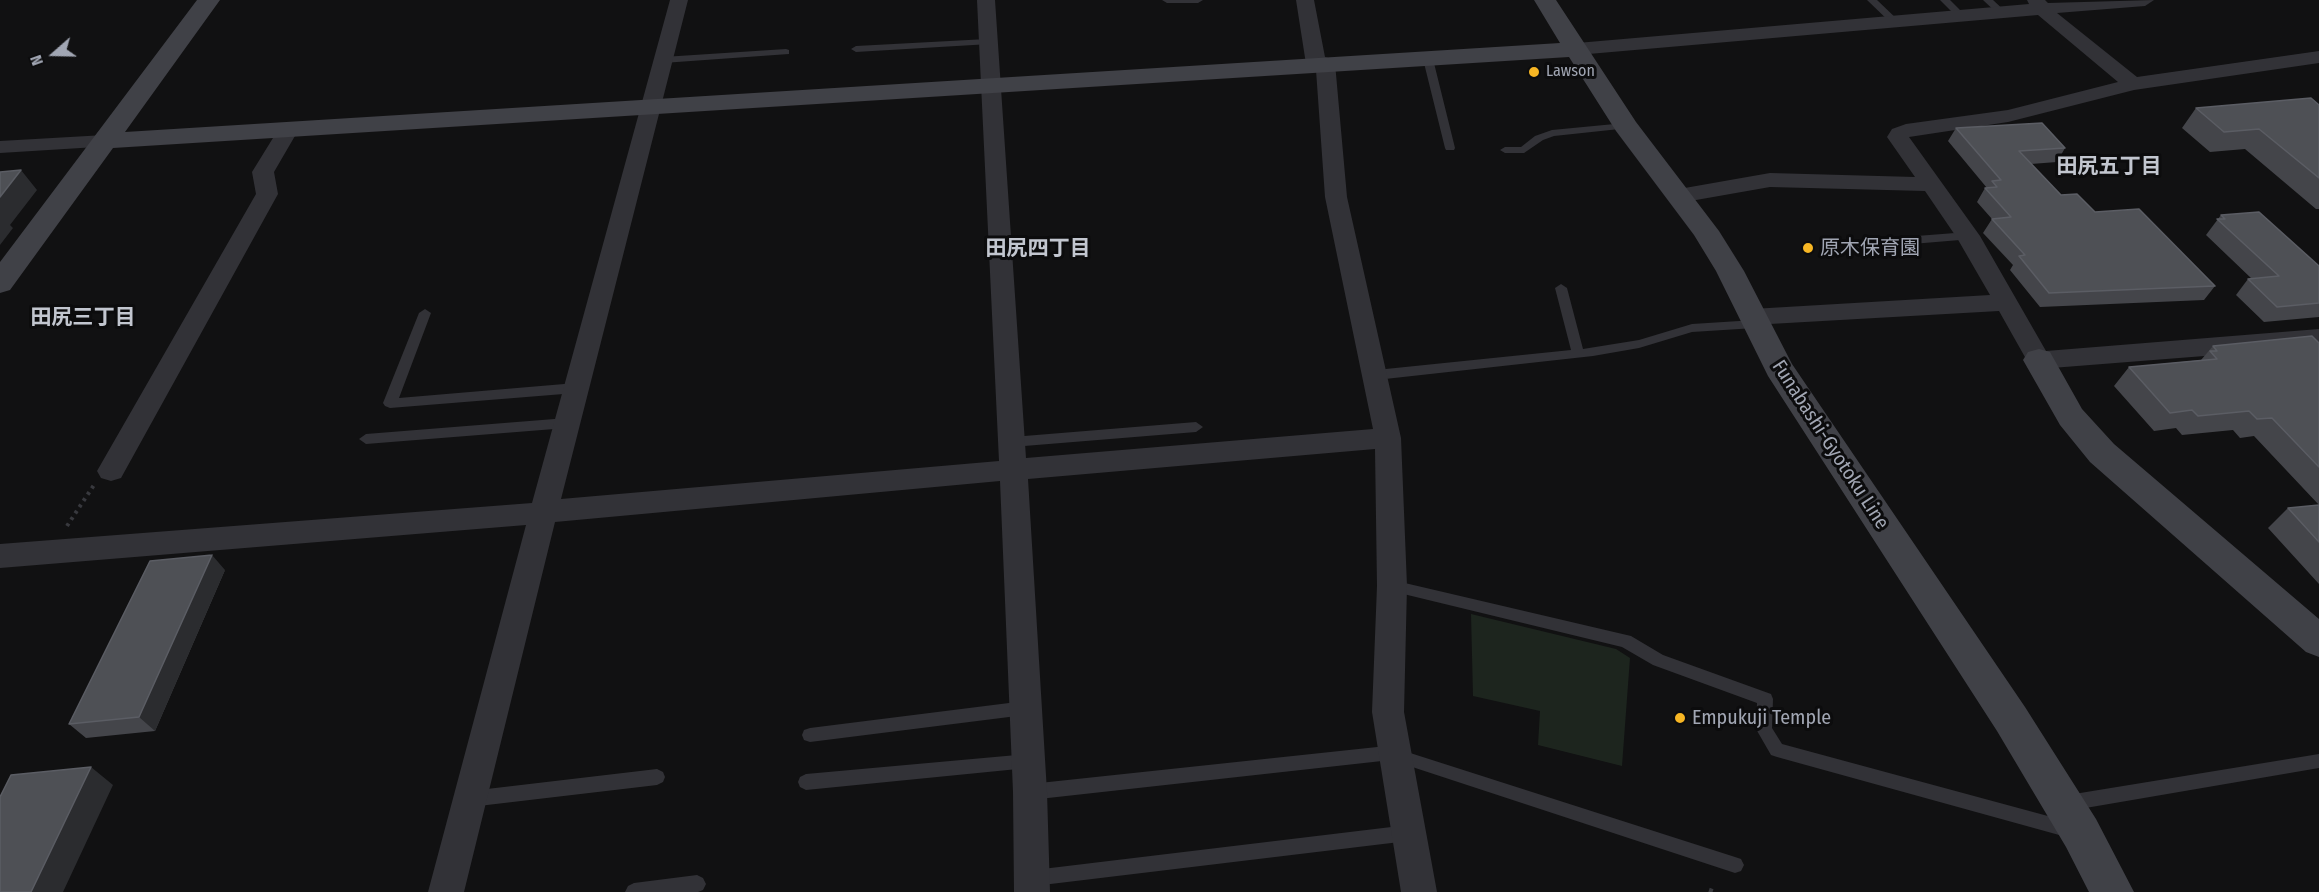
<!DOCTYPE html>
<meta charset="utf-8">
<style>
body{margin:0}
#map{position:relative;width:2319px;height:892px;overflow:hidden;background:#111112;font-family:"Fira Sans Condensed",sans-serif}
canvas{display:block}
.north{position:absolute;left:24px;top:24px;width:60px;height:60px;-webkit-text-stroke:4px #0c0c0d;paint-order:stroke;rotate:250deg;font-size:16px;font-weight:700;line-height:24px;text-align:center;color:#a1a6b3}
.north::after{content:'';display:block;margin:auto;width:21px;height:27px;background:#a1a6b3;clip-path:polygon(50% 0,100% 100%,50% 72%,0 100%)}
</style>
<div id="map">
<canvas width="2319" height="892"></canvas>
<div class="north">N</div>
</div>
<script>
const context = document.querySelector('canvas').getContext('2d');
context.lineJoin = 'round';
function fillPath(path, color) { context.fillStyle = color; context.fill(path, 'evenodd'); }
const poly = rows => new Path2D(rows.map(r => 'M' + r).join(''));
function trace(path, color, width, dash) { context.strokeStyle = color; context.lineWidth = width; context.lineCap = dash ? 'butt' : 'round'; context.setLineDash(dash || []); context.stroke(path); }
function write(font, color, halo, rows, align = 'center') {
  context.font = font + ' "Fira Sans Condensed","Noto Sans JP",sans-serif'; context.lineWidth = 6; context.setLineDash([]); context.textBaseline = 'middle'; context.strokeStyle = halo; context.fillStyle = color; for (const [text, x, y, turn = 0] of rows) {
    context.save(); context.translate(x, y); context.rotate((+turn || 0) * Math.PI / 180); context.textAlign = isNaN(turn) ? turn : align; if (halo) context.strokeText(text, 0, 0); context.fillText(text, 0, 0); context.restore();
  }
}
fillPath(poly([
 [1471,614,1616,649,1630,658,1622,766,1538,745,1540,711,1473,696]
]), '#1d251e');
trace(poly([
 [67,526,94,485]
]), '#38393e', 4, [3, 4.5]);
trace(poly([
 [1709,890,1715,892]
]), '#38393e', 4.5, [4, 5]);
fillPath(poly([
 [1162,0,1203,0,1198,3,1167,3,1162,0],
 [1867,0,1877,0,1899,21,1899,25,1893,25,1867,0],
 [1940,0,1950,0,1966,16,1966,20,1960,20,1940,0],
 [1983,0,1993,0,2008,14,2000,16,1983,0],
 [987,39,992,42,990,44,856,52,851,49,856,46,987,39],
 [786,49,789,50,789,54,663,63,658,60,663,57,786,49],
 [1428,56,1433,59,1455,148,1454,150,1446,150,1445,148,1423,59,1428,56],
 [1625,123,1629,124,1629,128,1554,136,1543,140,1524,153,1505,153,1500,150,1505,147,1521,147,1535,136,1552,130,1625,123],
 [1968,232,1972,233,1974,236,1972,239,1852,249,1846,245,1852,241,1968,232],
 [1561,284,1567,288,1583,349,1639,340,1692,324,1755,320,1761,324,1755,328,1692,332,1639,348,1593,356,1376,380,1370,375,1376,370,1571,350,1555,288,1561,284],
 [425,309,431,313,399,398,576,383,582,388,576,393,390,408,385,406,383,403,419,313,425,309],
 [567,418,574,423,567,428,366,444,359,439,366,434,567,418],
 [1196,422,1203,427,1196,432,1012,447,1005,442,1012,437,1196,422],
 [1392,580,1631,636,1663,655,1771,694,1773,699,1772,728,1782,744,2070,822,2076,824,2079,830,2076,836,2070,838,1777,757,1771,755,1756,729,1757,703,1653,665,1622,647,1387,590,1385,586,1387,582,1392,580],
 [1025,701,1031,703,1033,708,1031,713,1025,715,810,742,804,740,802,735,804,730,810,728,1025,701],
 [1396,745,1402,747,1404,751,1735,857,1741,859,1744,865,1741,871,1735,873,1391,760,1030,800,1024,797,1022,792,1024,787,1030,784,1396,745],
 [1028,754,1034,756,1036,761,1034,766,1028,768,806,790,800,787,798,782,800,777,806,774,1028,754],
 [2319,754,2319,768,2068,811,2062,809,2060,803,2062,797,2068,795,2319,754],
 [657,769,663,772,665,777,663,782,657,785,470,807,464,804,462,799,464,794,470,791,657,769],
 [1408,825,1414,827,1417,833,1414,839,1408,841,1034,886,1028,884,1025,878,1028,872,1034,870,1408,825],
 [697,875,703,878,706,884,703,890,698,892,625,892,628,886,634,883,697,875]
]), '#323237');
fillPath(poly([
 [670,0,688,0,561,499,999,461,977,0,995,0,1026,458,1373,429,1325,197,1316,70,1306,64,1296,0,1314,0,1325,57,1332,59,1335,63,1347,197,1401,438,1407,586,1404,712,1437,892,1401,892,1372,712,1377,586,1375,449,1028,479,1047,792,1050,892,1014,892,1013,792,1000,481,555,522,464,892,428,892,526,525,0,568,0,544,532,503,670,0],
 [2045,0,2048,3,2154,0,2145,6,2057,13,2137,77,2319,51,2319,63,2134,90,2008,122,1909,137,1980,236,2046,351,2319,329,2319,347,2039,369,2030,366,1999,311,1752,325,1743,323,1740,317,1743,311,1752,309,1990,295,1957,238,1925,191,1770,187,1679,203,1671,201,1668,196,1671,191,1679,189,1770,173,1915,177,1887,137,1892,129,1906,124,2008,110,2118,82,2038,15,1577,55,1567,49,1577,43,2029,4,2027,0,2045,0],
 [288,123,295,125,299,129,274,172,278,194,121,478,111,481,101,478,97,471,256,194,252,172,281,125,288,123],
 [105,135,113,136,116,141,113,146,0,153,0,141,105,135]
]), '#323237');
fillPath(poly([
 [197,0,220,0,125,132,1560,43,1534,0,1556,0,1636,122,1719,231,1744,271,1792,364,2025,707,2096,819,2134,892,2089,892,2066,847,1997,731,1768,376,1716,271,1694,235,1616,131,1569,57,113,148,10,290,0,293,0,262,197,0],
 [2039,349,2050,352,2082,409,2114,444,2319,619,2319,657,2306,652,2090,462,2060,425,2023,360,2028,352,2039,349]
]), '#404147');
fillPath(poly([
 [2319,105,2319,209,2316,209,2245,149,2210,152,2182,128,2196,108],
 [1956,128,2065,148,2057,162,2031,164,2061,195,2095,212,2215,286,2204,300,2040,307,2010,270,2013,265,1983,233,1992,219,1977,202,1985,188,1987,188,1948,141],
 [2221,215,2319,266,2319,317,2264,322,2236,295,2248,279,2252,279,2206,235],
 [2319,343,2319,584,2268,528,2288,508,2319,505,2254,436,2240,438,2233,430,2182,435,2176,428,2154,431,2114,386,2129,367,2201,360,2213,346],
 [225,570,155,731,86,738,69,724]
]), '#44454a');
fillPath(poly([
 [21,170,37,190,10,225,13,228,0,245,0,197],
 [212,555,225,570,155,731,139,717],
 [91,767,113,785,63,892,31,892]
]), '#2b2c2f');
const building = poly([
 [2311,98,2319,105,2319,178,2259,129,2224,132,2196,108,2311,98],
 [2042,123,2065,148,2019,151,2061,195,2077,194,2095,212,2139,209,2215,286,2049,293,2019,256,2025,255,1992,219,2011,217,1985,188,1997,187,1992,181,2001,180,1956,128,2042,123],
 [21,170,0,197,0,172,21,170],
 [2259,212,2319,266,2319,303,2277,307,2248,279,2279,276,2217,219,2225,219,2221,215,2259,212],
 [2312,336,2319,343,2319,467,2272,418,2257,419,2249,411,2198,416,2192,410,2170,413,2129,367,2217,359,2210,351,2217,351,2213,346,2312,336],
 [2319,505,2319,542,2288,508,2319,505],
 [212,555,139,717,69,724,150,561,212,555],
 [91,767,31,892,0,892,0,797,11,775,91,767]
]);
fillPath(building, '#4e5055');
trace(building, '#5b5d64', 1.5);
for (const [x, y, r, color] of [
 [1534,72,6,"#f7b624"],
 [1808,248,6,"#f7b624"],
 [1680,718,6,"#f7b624"]
]) { const dot = new Path2D(); dot.arc(x, y, r, 0, 2 * Math.PI); context.fillStyle = color; context.fill(dot); trace(dot, '#0c0c0d', 2); }
write('16px', '#a1a6b3', '#0c0c0d', [
 ["Lawson",1546,72]
], 'left');
write('20px', '#a1a6b3', '#0c0c0d', [
 ["原木保育園",1820,248],
 ["Empukuji Temple",1692,718]
], 'left');
write('20px', '#a1a6b3', '#0c0c0d', [
 ["Funabashi-Gyotoku Line",1830,445,57]
]);
write('bold 21px', '#c2c6cf', '#0c0c0d', [
 ["田尻五丁目",2109,167],
 ["田尻四丁目",1038,249],
 ["田尻三丁目",83,318]
]);
</script>
